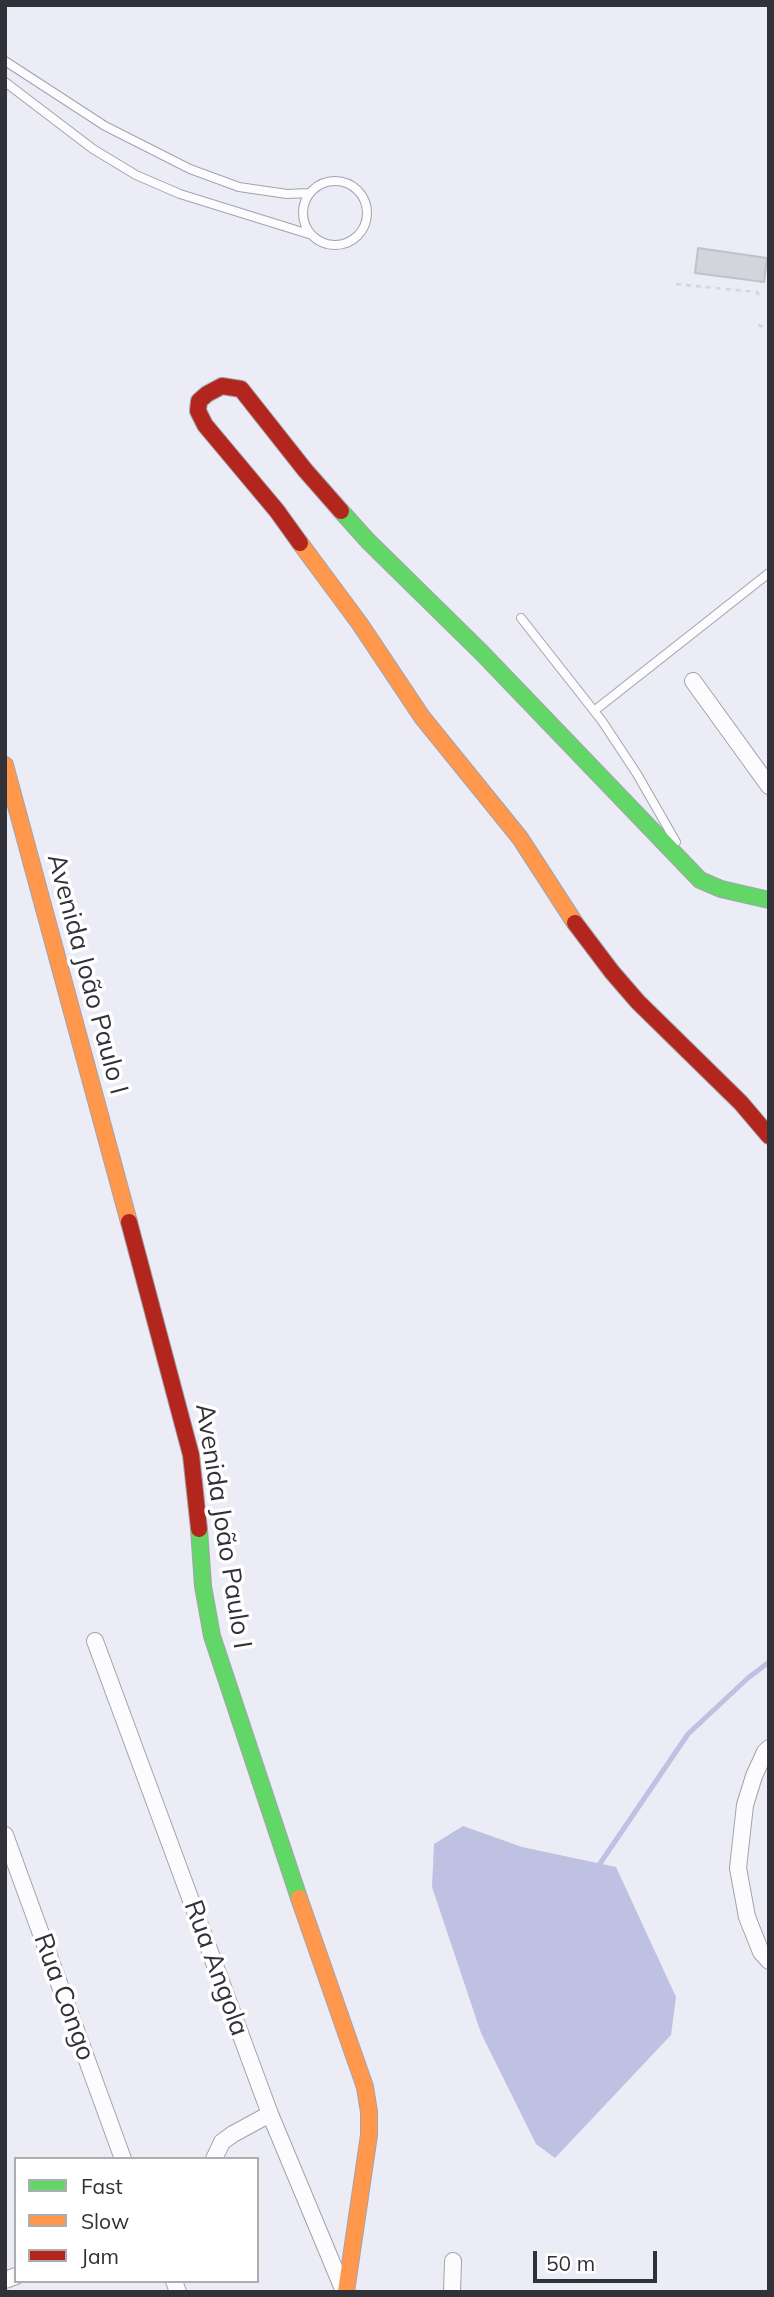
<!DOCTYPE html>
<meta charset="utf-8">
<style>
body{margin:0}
#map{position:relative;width:774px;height:2297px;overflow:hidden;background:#ebecf6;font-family:Mulish,sans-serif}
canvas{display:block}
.frame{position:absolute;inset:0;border:7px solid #313239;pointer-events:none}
.legend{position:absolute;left:14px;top:2157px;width:245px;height:126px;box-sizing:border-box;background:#fff;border:2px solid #adadb0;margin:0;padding:9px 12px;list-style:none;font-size:21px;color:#313239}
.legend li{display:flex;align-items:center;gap:14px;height:35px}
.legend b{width:35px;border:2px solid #adadb0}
.scale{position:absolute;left:533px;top:2251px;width:124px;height:32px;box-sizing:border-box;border:4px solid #313239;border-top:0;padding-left:9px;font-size:21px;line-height:24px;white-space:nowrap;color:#313239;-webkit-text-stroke:5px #fff;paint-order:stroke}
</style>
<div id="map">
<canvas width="774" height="2297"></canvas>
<div class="frame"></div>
<ul class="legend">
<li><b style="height:9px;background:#63d668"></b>Fast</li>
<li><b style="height:9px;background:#ff974d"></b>Slow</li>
<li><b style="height:9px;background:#b3261e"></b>Jam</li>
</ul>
<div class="scale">50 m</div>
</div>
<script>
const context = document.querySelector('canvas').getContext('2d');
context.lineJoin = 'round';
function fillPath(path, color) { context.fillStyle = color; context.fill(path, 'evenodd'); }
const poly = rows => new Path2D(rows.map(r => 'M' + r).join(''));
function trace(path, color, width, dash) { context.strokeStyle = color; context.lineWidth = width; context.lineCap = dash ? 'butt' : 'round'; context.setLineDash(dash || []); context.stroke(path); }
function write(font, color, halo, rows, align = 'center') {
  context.font = font + ' Mulish,sans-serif'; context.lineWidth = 7; context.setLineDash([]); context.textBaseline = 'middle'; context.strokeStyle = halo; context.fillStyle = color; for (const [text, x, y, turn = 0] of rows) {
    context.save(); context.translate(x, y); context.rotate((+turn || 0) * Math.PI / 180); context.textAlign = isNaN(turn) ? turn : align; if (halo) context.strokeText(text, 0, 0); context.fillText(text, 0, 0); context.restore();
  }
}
fillPath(poly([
 [463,1826,522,1847,616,1867,676,1997,671,2035,555,2158,536,2144,481,2033,432,1887,434,1844]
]), '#bec1e1');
trace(poly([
 [597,1868,688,1734,748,1678,769,1662]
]), '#bec1e1', 5);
const building = poly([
 [698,248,767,258,764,282,695,273,698,248]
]);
fillPath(building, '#d3d4dc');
trace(building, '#c1c1c8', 2);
const lane = poly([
 [5,61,105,126,190,169,239,187,287,194,309,193],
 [5,82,93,149,136,175,180,194,312,235],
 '303 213a32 32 0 1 1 64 0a32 32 0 1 1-64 0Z',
 [521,618,602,721,637,774,676,842],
 [594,711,769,573]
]);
const street = poly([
 [693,681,769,786],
 [95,1641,270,2114,343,2289],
 [769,1748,765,1752,754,1776,745,1805,738,1868,747,1917,761,1952,769,1961],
 [5,1835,123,2159],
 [214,2159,222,2142,233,2134,270,2114],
 [5,2280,16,2276],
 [174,2281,178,2292],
 [452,2292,453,2261]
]);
const fast = poly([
 [341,511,368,541,482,653,700,880,721,889,769,900],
 [199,1529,203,1586,212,1636,299,1898]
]);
const slow = poly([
 [300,543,360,624,422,717,520,838,575,923],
 [5,765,129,1222],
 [299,1898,365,2087,369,2112,369,2135,346,2292]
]);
const jam = poly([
 [300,543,277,511,205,425,198,411,199,401,207,394,222,386,241,389,305,470,341,511],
 [575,923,612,972,638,1002,741,1103,769,1136],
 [129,1222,191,1455,199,1529]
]);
trace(lane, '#a2a3ab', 10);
trace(street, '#a2a3ab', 18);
trace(fast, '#a2a3ab', 18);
trace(slow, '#a2a3ab', 18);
trace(jam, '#a2a3ab', 18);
trace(poly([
 [676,284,757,292,759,295],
 [758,325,769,329]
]), '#d6d6d8', 2.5, [5, 5]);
trace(lane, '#fcfcfe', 8);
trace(street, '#fcfcfe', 16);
trace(fast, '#63d668', 16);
trace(slow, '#ff974d', 16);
trace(jam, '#b3261e', 16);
write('26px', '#313239', '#fff', [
 ["Avenida João Paulo I",87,974,75],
 ["Avenida João Paulo I",223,1526,81],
 ["Rua Angola",216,1968,70],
 ["Rua Congo",64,1997,70]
]);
</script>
